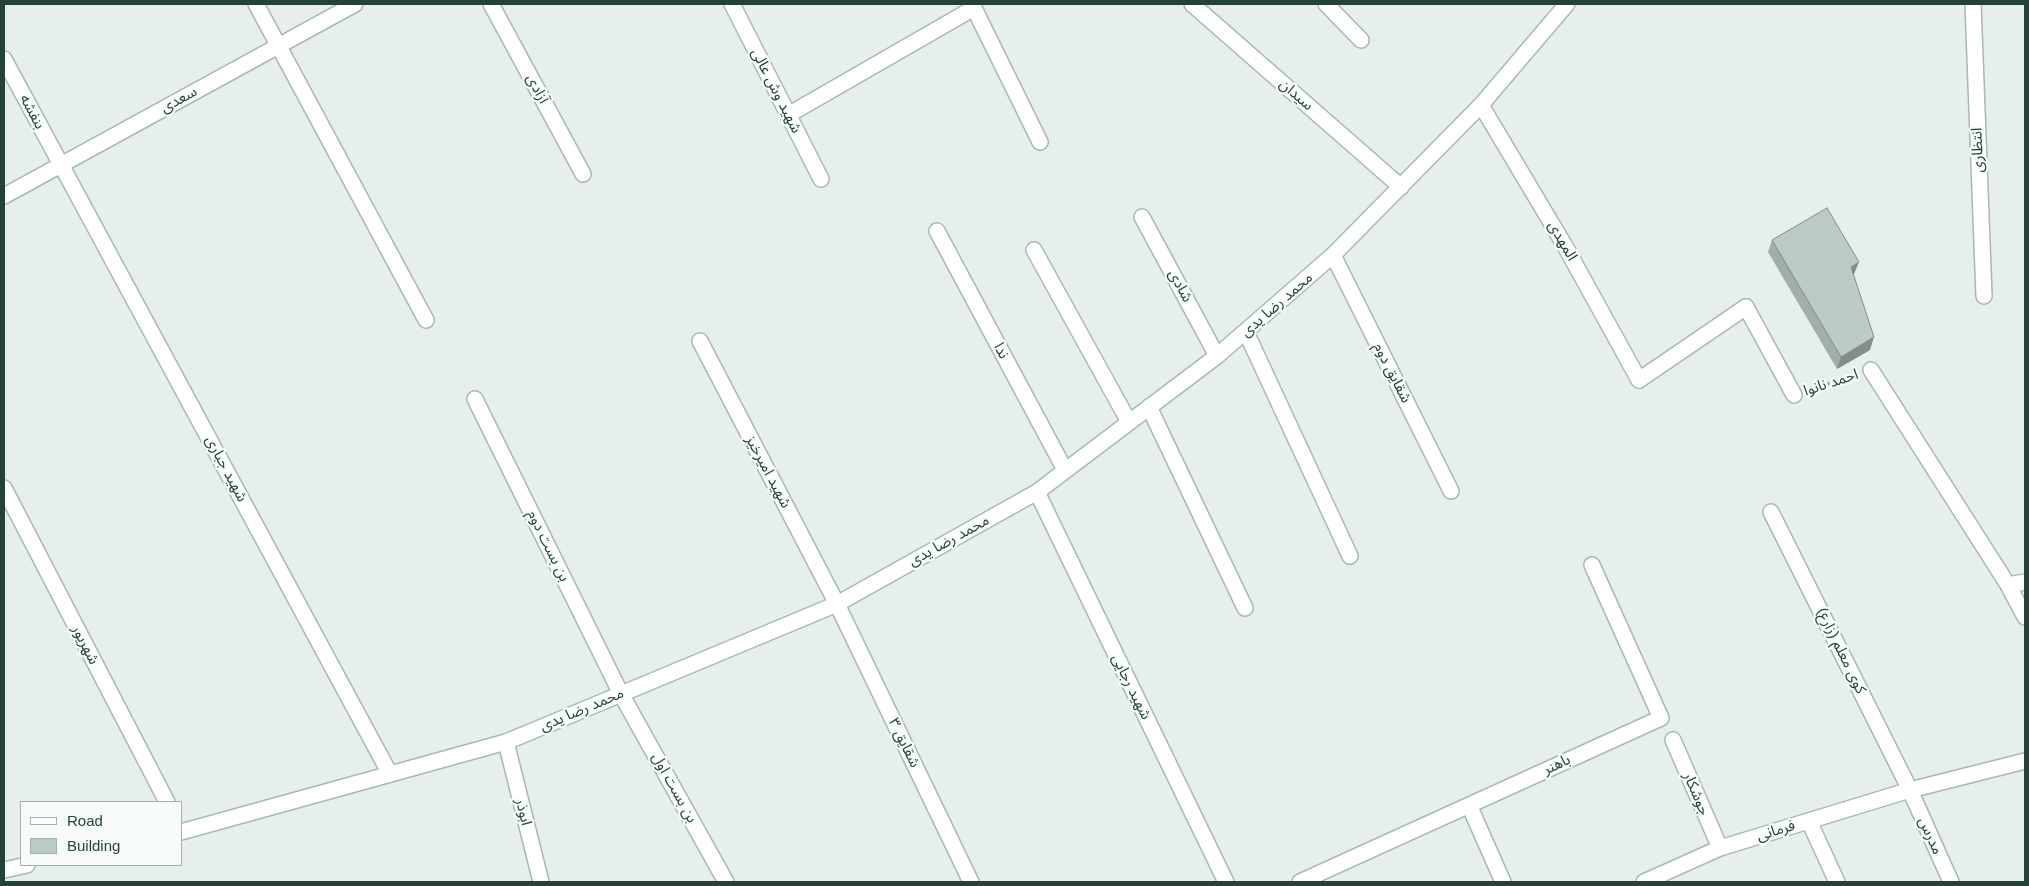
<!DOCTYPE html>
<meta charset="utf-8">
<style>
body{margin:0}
#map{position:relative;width:2029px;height:886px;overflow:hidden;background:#e6efeb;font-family:Arial,sans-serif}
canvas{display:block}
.frame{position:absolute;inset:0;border:5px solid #24423a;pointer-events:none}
.legend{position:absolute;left:20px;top:801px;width:162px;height:65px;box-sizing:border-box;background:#f7fbf9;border:1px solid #a3b1ad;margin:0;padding:6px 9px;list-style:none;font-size:15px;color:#24423a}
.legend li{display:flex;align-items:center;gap:10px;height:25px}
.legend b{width:25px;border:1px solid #a3b1ad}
</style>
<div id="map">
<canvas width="2029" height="886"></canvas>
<div class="frame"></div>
<ul class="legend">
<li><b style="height:6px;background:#fff"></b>Road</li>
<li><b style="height:14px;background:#bbcac4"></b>Building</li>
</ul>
</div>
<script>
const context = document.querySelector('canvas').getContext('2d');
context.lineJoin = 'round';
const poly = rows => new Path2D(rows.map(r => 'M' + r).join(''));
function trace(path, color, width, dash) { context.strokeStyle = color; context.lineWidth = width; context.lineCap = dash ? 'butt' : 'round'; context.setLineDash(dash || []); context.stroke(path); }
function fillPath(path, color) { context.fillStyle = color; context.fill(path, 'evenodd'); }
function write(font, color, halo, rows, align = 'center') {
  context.font = font + ' Arial,"Noto Sans Arabic",sans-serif'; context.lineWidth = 4.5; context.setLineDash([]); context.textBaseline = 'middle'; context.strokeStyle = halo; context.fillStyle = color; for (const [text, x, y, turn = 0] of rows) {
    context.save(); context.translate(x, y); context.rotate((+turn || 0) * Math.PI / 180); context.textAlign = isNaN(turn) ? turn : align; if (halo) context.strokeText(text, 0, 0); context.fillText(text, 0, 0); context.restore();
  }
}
const lane = poly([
 [1973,4,1984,296],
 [1639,380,1746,307],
 [1910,790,1951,882],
 [1809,821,1837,882]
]);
const street = poly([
 [256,4,426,320],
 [491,4,583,174],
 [732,4,821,179],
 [972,4,1040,142],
 [1192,4,1401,187],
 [1326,4,1361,40],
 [4,59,390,774],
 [1481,105,1565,246,1639,380],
 [788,115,974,8],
 [4,196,355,4],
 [1142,217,1217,356],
 [937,231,1065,470],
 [1034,250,1129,422],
 [1333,255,1451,491],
 [1746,307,1794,395],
 [1246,332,1350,556],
 [700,341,837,604,971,882],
 [1871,370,2008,585,2025,617],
 [475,399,621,694,726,882],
 [1149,407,1245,608],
 [4,488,167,802],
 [1771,512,1910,790],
 [2008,585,2025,582],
 [1673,740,1720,848],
 [506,742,541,882],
 [1469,805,1503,882],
 [1300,882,1661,718,1592,565],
 [1644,882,1720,848,1910,790,2025,761]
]);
const secondary = poly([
 [1037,492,1226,882],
 [181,832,506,742,837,604,1037,492,1217,356,1333,255,1481,105,1567,4],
 [4,870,27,865]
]);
trace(lane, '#a8b8b2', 18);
trace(street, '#a8b8b2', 18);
trace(secondary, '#a4bbb3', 18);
trace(poly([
 [1815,388,1849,377]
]), '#86b3a5', 3, [2.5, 4]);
trace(lane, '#fff', 15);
trace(street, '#fff', 15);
trace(secondary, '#fff', 15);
fillPath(poly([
 [1772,240,1854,274,1853,275,1870,350,1837,369,1768,252]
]), '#a1aea9');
fillPath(poly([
 [1859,262,1854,274,1846,279,1851,267],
 [1874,337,1870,350,1837,369,1841,357]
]), '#838d89');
const building = poly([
 [1827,208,1859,262,1851,267,1874,337,1841,357,1772,240,1827,208]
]);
fillPath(building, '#bbcac4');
trace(building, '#838d89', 1);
write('15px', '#24423a', '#f7fbf9', [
 ["آزادی",537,89,62],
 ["شهید وش عالی",776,91,63],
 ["سیدان",1296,95,41],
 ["سعدی",179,100,-29],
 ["بنفشه",32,112,62],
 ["انتظاری",1978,150,-92],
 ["المهدی",1562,241,60],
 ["شادی",1180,286,62],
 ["محمد رضا یدی",1277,305,-41],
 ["ندا",1001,351,62],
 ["شقایق دوم",1392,373,63],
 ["احمد نانوا",1831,383,-18],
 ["شهید جباری",226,469,62],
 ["شهید امیرخیز",768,472,62],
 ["محمد رضا یدی",949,541,-29],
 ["بن بست دوم",548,546,64],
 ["شهریور",85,645,63],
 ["کوی معلم (زارع)",1841,651,64],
 ["شهید رجایی",1131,687,64],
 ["محمد رضا یدی",582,710,-23],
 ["شقایق ۳",904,743,64],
 ["باهنر",1557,765,-25],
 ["بن بست اول",674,788,61],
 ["جوشکار",1696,794,67],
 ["ابوذر",523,812,76],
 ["فرمانی",1776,831,-17],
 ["مدرس",1930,836,66]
]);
</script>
